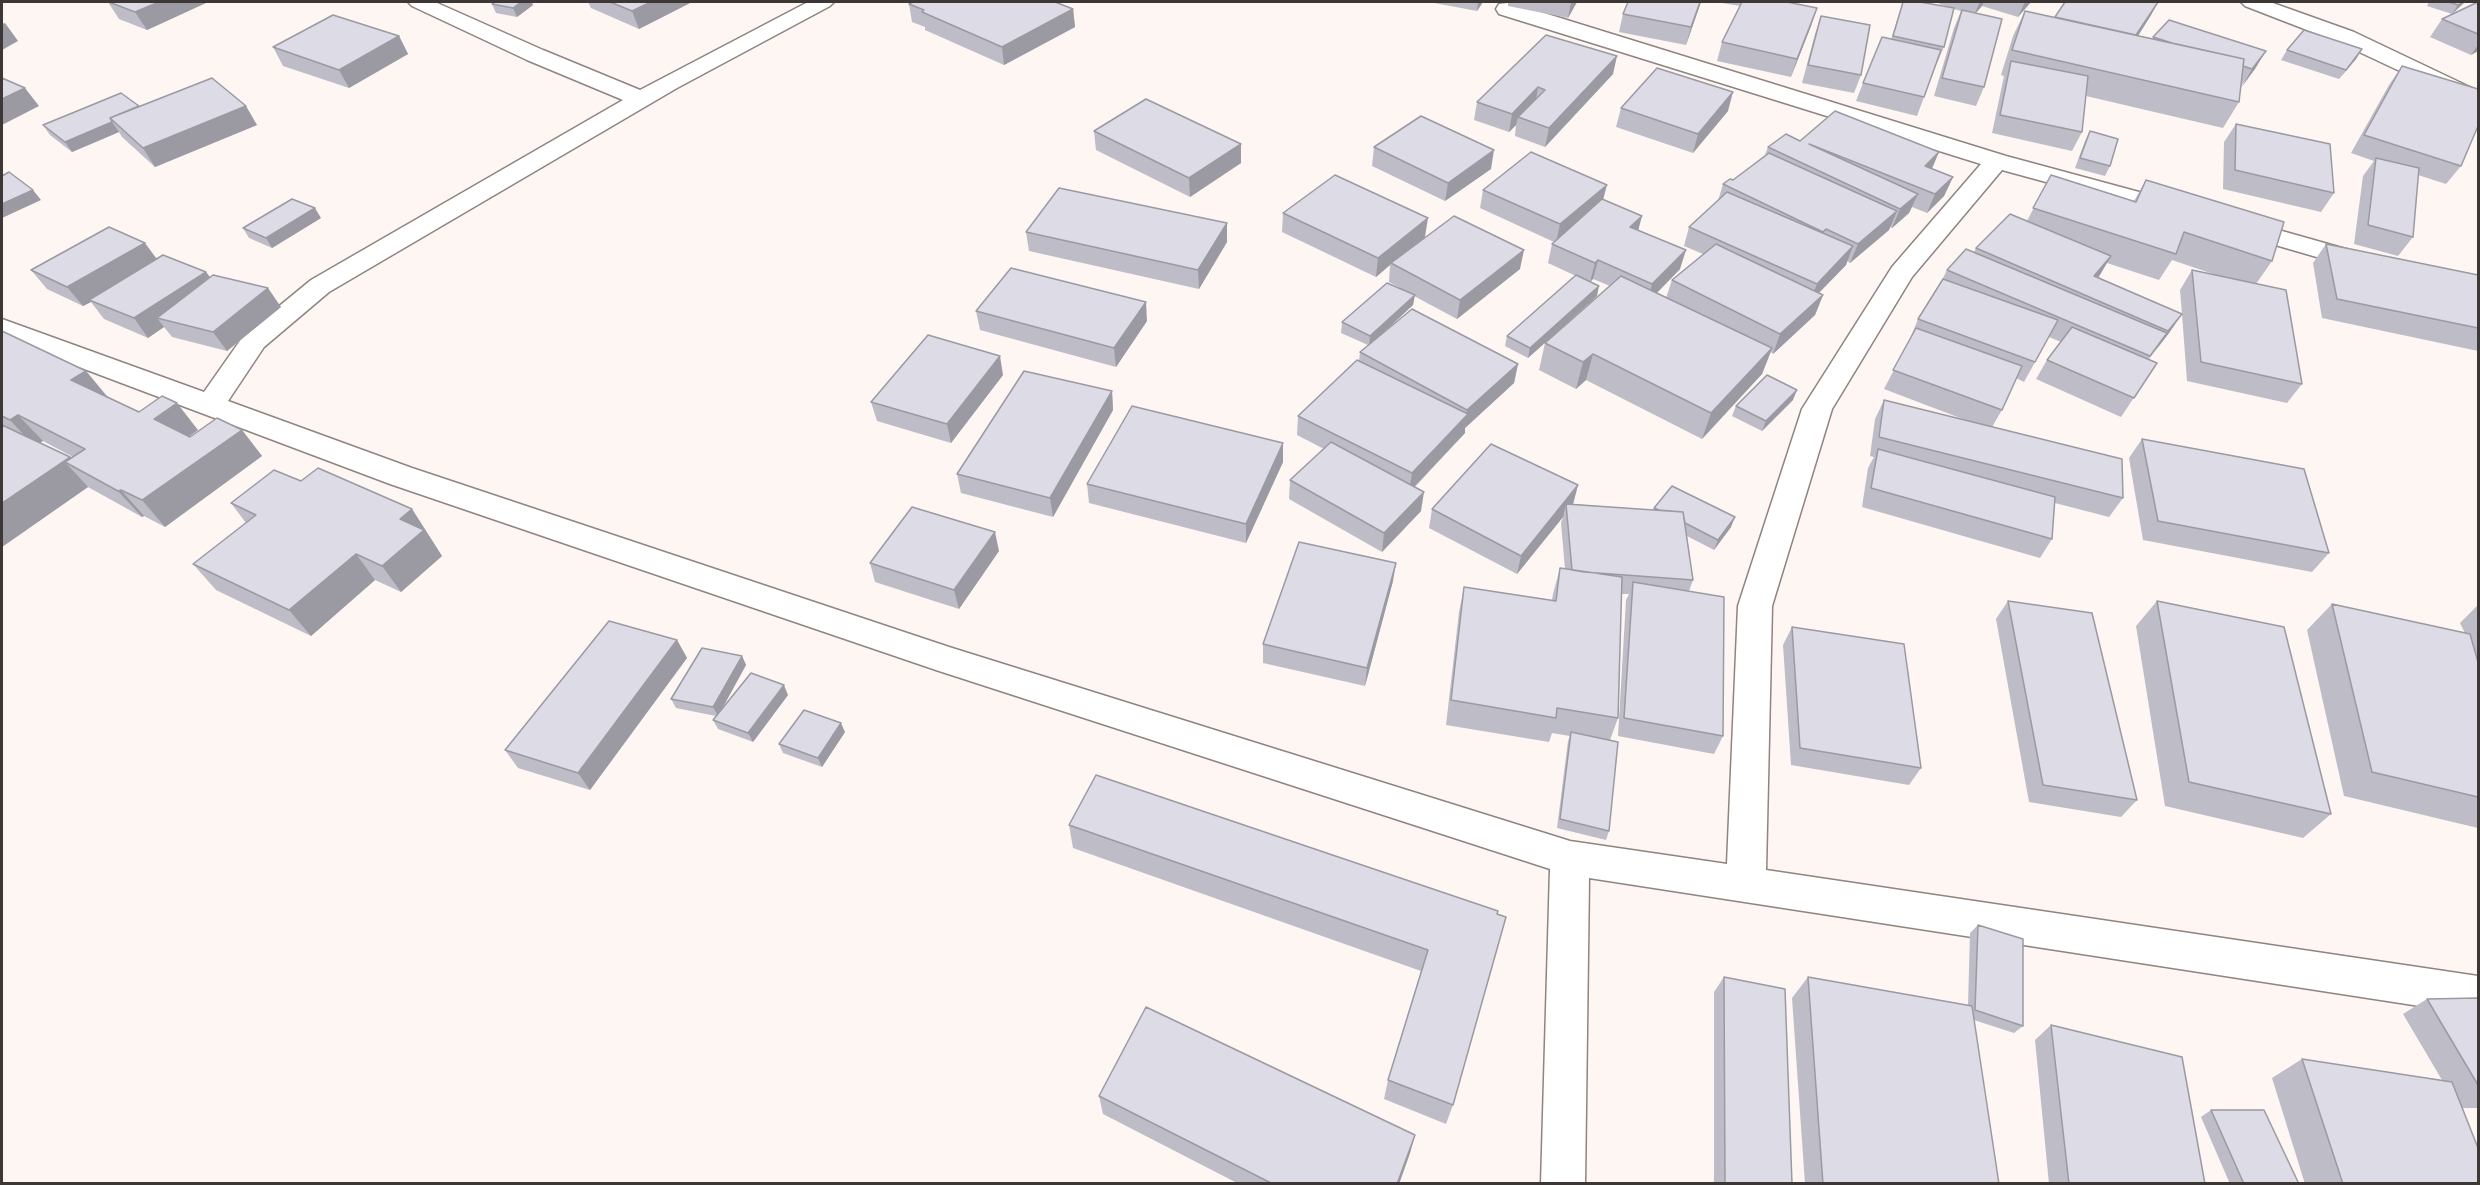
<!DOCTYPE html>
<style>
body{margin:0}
#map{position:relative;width:2480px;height:1185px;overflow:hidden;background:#fef6f3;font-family:"DejaVu Sans",sans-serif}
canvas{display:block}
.frame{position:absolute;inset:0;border:3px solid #3d3836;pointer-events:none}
</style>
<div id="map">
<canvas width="2480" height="1185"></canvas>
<div class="frame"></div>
</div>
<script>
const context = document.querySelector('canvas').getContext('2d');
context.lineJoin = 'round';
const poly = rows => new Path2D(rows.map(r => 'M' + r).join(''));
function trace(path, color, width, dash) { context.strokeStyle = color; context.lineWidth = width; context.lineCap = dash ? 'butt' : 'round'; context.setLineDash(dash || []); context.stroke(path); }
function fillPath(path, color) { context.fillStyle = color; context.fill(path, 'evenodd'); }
const street = poly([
 [408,2,435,2,543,50,640,90,808,2,834,2,830,6,677,88,329,292,264,347,228,401,412,468,949,647,1570,841,1727,864,1738,606,1802,409,1892,267,1981,164,1499,14,1496,9,1499,4,1507,3,1515,4,2006,156,2187,205,2191,210,2187,215,2178,218,2002,170,1912,277,1832,409,1772,606,1766,870,2478,976,2478,1015,1589,878,1585,1184,1541,1184,1550,869,936,670,390,484,2,338,2,319,204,392,244,335,311,280,623,100,527,60,412,6,408,2],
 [2241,2,2270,2,2354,32,2478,91,2478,106,2470,104,2338,42,2245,6,2241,2],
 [2236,218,2374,257,2378,263,2374,269,2365,271,2227,231,2223,226,2227,221,2236,218]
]);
trace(street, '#8f847f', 3);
fillPath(street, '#fff');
fillPath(poly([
 [108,2,208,2,147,30,119,19],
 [588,2,692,2,639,29,591,8],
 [1429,2,1483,2,1477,11],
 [1508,2,1577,2,1568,18,1508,6],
 [1628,2,1701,2,1686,45,1619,32,1623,14],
 [1716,2,1787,2,1817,8,1811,26,1791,77,1717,61,1722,42,1740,6],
 [1903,2,1950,7,1939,4,1940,2,2031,2,2018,17,1982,6,1976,13,1984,87,1976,106,1934,96,1954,28,1961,11,1954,9,1944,47,1936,65,1924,97,1917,116,1856,101,1863,83,1891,39],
 [2158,2,2151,15,2138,36,2152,39,2153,37,2255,69,2240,87,2239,102,2223,128,2086,96,2082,132,2072,151,1992,133,2004,76,2001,75,2013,36,2025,11,2054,17],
 [2429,2,2465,2,2452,14,2478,2,2478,51,2471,55,2430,37,2442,19,2452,14,2427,6],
 [492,4,533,5,517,17,496,13],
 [909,4,1073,9,1075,27,1004,65,925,30,925,27,912,22],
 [1821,16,1861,75,1854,93,1802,83,1815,34],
 [1546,35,1613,74,1545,147,1515,136,1516,125,1509,132,1474,120,1477,102],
 [399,36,408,54,349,88,283,66,273,47],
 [2362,49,2356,59,2339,79,2281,60,2287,50],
 [2402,66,2461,166,2446,184,2418,175,2413,237,2398,256,2354,244,2363,176,2374,161,2351,153,2389,85],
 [139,106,257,125,155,167,122,137,119,132,72,152,50,135,43,125],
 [1621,108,1728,111,1693,153,1616,127],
 [2236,124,2334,193,2321,212,2223,189,2224,142],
 [1094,131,1241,144,1241,163,1190,197,1096,150],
 [2090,131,2110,166,2105,176,2075,168,2085,141],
 [1800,141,1932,169,1953,177,1944,196,1927,213,1912,207,1909,213,1892,228,1890,227,1889,230,1850,263,1847,261,1846,265,1819,293,1823,295,1815,315,1773,354,1771,352,1762,374,1702,439,1586,380,1576,389,1539,370,1545,343,1610,286,1593,279,1590,282,1597,296,1528,358,1505,346,1507,336,1576,276,1548,263,1552,244,1554,242,1480,208,1483,190,1603,199,1680,269,1657,293,1666,298,1672,280,1703,254,1684,246,1689,227,1718,201,1723,184,1733,180,1765,155,1768,147],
 [1374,147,1491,169,1445,201,1372,166],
 [2051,175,2134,201,2146,180,2272,261,2256,284,2302,384,2287,403,2187,381,2182,314,2169,333,2149,359,2157,363,2121,417,2036,379,2047,360,2061,342,2049,337,2024,382,2016,378,2002,410,1992,427,2123,498,2109,517,2055,503,2052,539,2040,558,1862,507,1868,468,1874,457,1870,456,1875,419,1884,400,1968,421,1884,389,1910,339,1918,319,1940,284,1947,270,1974,252,1976,248,2027,221],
 [2172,260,2222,277,2192,270,2180,290,2182,314,2098,277,2107,263,2159,280],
 [1283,213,1425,237,1413,247,1520,269,1457,319,1414,296,1413,305,1386,330,1518,364,1514,383,1465,428,1465,433,1415,487,1421,511,1382,552,1289,499,1290,480,1324,449,1297,435,1298,416,1359,361,1360,352,1368,345,1341,333,1342,322,1402,289,1389,282,1390,265,1376,277,1282,232],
 [321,218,272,248,249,238,243,228],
 [1227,223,1227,242,1199,289,1029,251,1026,232],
 [2326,244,2478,275,2478,351,2322,318,2313,263],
 [157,258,206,272,210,277,281,307,227,351,172,337,164,327,148,338,104,319,91,302,83,306,47,289,31,270],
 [976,311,1147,321,1116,367,980,330],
 [2,331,86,371,108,397,139,412,198,430,189,436,190,437,242,430,262,456,165,527,144,516,142,517,88,487,2,547],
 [43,441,73,457,71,458,40,443],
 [1003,375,951,443,877,421,871,402],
 [1112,391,1113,410,1053,517,961,493,957,474],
 [1793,400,1762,431,1732,416,1736,406],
 [2142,439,2329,553,2312,572,2143,540,2129,458],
 [1283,462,1246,543,1089,503,1087,484],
 [301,481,412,509,442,556,401,592,375,580,311,636,216,590,193,564,246,523,231,503],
 [1578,485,1573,504,1653,510,1654,508,1731,527,1714,550,1687,536,1693,580,1689,591,1723,736,1714,754,1618,736,1626,600,1629,594,1621,594,1618,718,1610,740,1609,831,1606,840,1557,828,1568,741,1570,736,1552,733,1549,742,1446,725,1459,612,1464,587,1552,600,1553,594,1560,568,1565,569,1561,523,1563,517,1517,574,1429,528,1432,509],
 [999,551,959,609,875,582,870,563],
 [1393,581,1365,686,1263,663,1263,644],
 [2008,601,2137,800,2121,817,2029,802,1996,619],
 [2157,601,2331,814,2303,838,2165,806,2136,626],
 [2332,604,2465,633,2460,623,2478,605,2478,658,2476,653,2478,662,2478,828,2344,796,2307,630],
 [1792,627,1921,768,1909,785,1791,765,1783,645],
 [677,640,687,658,590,790,518,768,505,750],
 [742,656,746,665,722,709,788,695,753,742,718,729,713,720,716,716,676,708,671,699],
 [845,732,822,767,783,753,779,744],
 [1069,825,1498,911,1453,1105,1446,1124,1384,1099,1388,1080,1421,971,1073,848],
 [1978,925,2023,1026,2014,1033,1974,1020,1999,1184,1805,1184,1792,998,1808,977,1968,1005,1970,933],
 [1724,977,1792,1184,1714,1184,1714,992],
 [2478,998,2478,1108,2462,1108,2478,1184,2305,1184,2272,1078,2302,1059,2442,1080,2403,1014,2427,999],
 [2051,1025,2205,1184,2049,1184,2035,1040],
 [1099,1096,1415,1135,1410,1153,1399,1184,1239,1184,1103,1114],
 [2211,1110,2299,1184,2230,1184,2201,1117]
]), '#bebcc6');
fillPath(poly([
 [159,2,208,2,147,30,135,12],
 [521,2,532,2,533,5,517,17,513,8],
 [651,2,692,2,639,29,632,11],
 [1478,2,1483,2,1477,11],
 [1571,2,1577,2,1568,18],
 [1700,2,1701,2,1686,45,1691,27],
 [1980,2,1984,2,1982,6,1974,15],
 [2025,2,2031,2,2018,17],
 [2158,2,2151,15,2124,58,2133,39],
 [2462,2,2465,2,2452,14,2458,5],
 [1817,8,1811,26,1791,77,1797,59],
 [1073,9,1075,27,1004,65,1002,47],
 [5,23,18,41,2,50,2,24],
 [399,36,408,54,349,88,339,70],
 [2478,45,2478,51,2471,55],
 [2362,49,2356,59,2339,79,2346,70],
 [2266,51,2255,69,2241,88,2252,69],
 [1617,56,1613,74,1545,147,1549,128],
 [1538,87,1535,106,1518,117,1516,125,1509,132,1512,114],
 [25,88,39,106,2,125,2,99],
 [1733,92,1728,111,1693,153,1698,134],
 [246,106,257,125,155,167,143,148],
 [112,122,119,132,72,152,65,142],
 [1241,144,1241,163,1190,197,1189,178],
 [1494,150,1491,169,1445,201,1448,183],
 [1939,152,1931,171,1925,166],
 [1953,177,1944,196,1927,213,1935,194],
 [1607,185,1602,204,1556,243,1560,224],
 [33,190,41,200,2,218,2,204],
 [1918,194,1909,213,1892,228,1900,209],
 [315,208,321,218,272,248,266,238],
 [1897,211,1889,230,1850,263,1858,244],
 [1642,216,1637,235,1630,227],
 [1428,218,1425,237,1392,264,1391,263,1390,265,1376,277,1378,258],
 [1227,223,1227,242,1199,289,1198,270],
 [145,243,159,262,89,300,91,302,83,306,67,287],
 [1853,246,1846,265,1809,303,1817,284],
 [1524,250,1520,269,1457,319,1460,300],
 [1686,250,1680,269,1647,303,1652,284],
 [2111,256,2100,275,2083,295,2094,276],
 [1598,260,1593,279,1590,282,1595,263],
 [206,272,220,291,157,318,164,327,148,338,134,318],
 [1599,286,1597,296,1528,358,1530,348],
 [268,288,281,307,227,351,213,332],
 [1415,295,1413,305,1369,346,1370,336],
 [1823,295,1815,315,1773,354,1780,334],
 [1146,302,1147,321,1116,367,1114,348],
 [2182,314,2169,333,2156,350,2168,331],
 [1772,348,1762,374,1702,439,1711,413],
 [1593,354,1586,380,1576,389,1583,362],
 [1000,356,1003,375,951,443,947,424],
 [1518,364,1514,383,1465,428,1465,433,1409,492,1412,473,1466,416,1467,410],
 [86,371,108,398,71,380],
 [1797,390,1793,400,1762,431,1766,421],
 [1112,391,1113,410,1053,517,1050,498],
 [177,403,198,430,176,446,154,419],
 [18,415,43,441,34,446,10,420],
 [242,430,262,456,165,527,142,500],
 [1283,443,1283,462,1246,543,1246,524],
 [70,457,84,472,65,462,88,487,2,547,2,503],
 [1578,485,1573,504,1566,504,1563,517,1517,574,1521,556],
 [121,490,144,516,142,517,118,491],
 [1424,492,1421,511,1382,552,1384,533],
 [412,509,442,556,401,592,382,566,400,519],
 [1735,517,1731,527,1714,550,1718,540],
 [995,532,999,551,959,609,954,590],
 [356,554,375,580,311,636,289,610],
 [1396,563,1393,581,1365,686,1367,668],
 [677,640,687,658,590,790,578,773],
 [742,656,746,665,718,716,713,707],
 [784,685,788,695,753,742,748,733],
 [841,723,845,732,822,767,818,758],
 [1415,1135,1410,1153,1399,1184,1397,1184]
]), '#9b99a1');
const building = poly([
 [109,2,159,2,135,12,109,2],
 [495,2,521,2,513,8,492,4,495,2],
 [610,2,651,2,632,11,610,2],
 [913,2,1055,2,1073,9,1002,47,922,12,924,10,909,4,913,2],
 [1628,2,1700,2,1691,27,1623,14,1628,2],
 [1742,2,1787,2,1817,8,1797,59,1722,42,1742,2],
 [1903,2,1920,2,1954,8,1944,47,1893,36,1903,2],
 [2065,2,2158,2,2136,35,2055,17,2065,2],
 [2449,2,2462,2,2458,5,2449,2],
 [2478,2,2478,34,2442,19,2478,2],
 [1962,10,2002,19,1984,87,1942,78,1962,10],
 [2025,11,2244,59,2239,102,2012,50,2025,11],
 [333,15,399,36,339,70,273,47,333,15],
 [1821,16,1870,25,1861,75,1808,65,1821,16],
 [2169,20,2266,51,2252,69,2243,66,2244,59,2172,43,2153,37,2169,20],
 [2304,30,2362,49,2346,70,2287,50,2304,30],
 [1546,35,1617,56,1549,128,1518,117,1545,90,1538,87,1512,114,1477,102,1546,35],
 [1882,37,1941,50,1924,97,1863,83,1882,37],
 [2011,61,2088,76,2082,132,2000,115,2011,61],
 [2402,66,2478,89,2478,126,2461,166,2364,135,2402,66],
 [1657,68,1733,92,1698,134,1621,108,1657,68],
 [2,78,25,88,2,99,2,78],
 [212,78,246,106,143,148,110,118,212,78],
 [121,93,139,106,110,118,112,122,65,142,43,125,121,93],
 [1146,99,1241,144,1189,178,1094,131,1146,99],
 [1835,111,1939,152,1925,166,1953,177,1935,194,1809,144,1918,194,1900,209,1768,147,1786,134,1800,141,1835,111],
 [1421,116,1494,150,1448,183,1374,147,1421,116],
 [2236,124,2330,144,2334,193,2235,170,2236,124],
 [2090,131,2118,139,2110,166,2080,158,2090,131],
 [1531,152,1607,185,1560,224,1483,190,1531,152],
 [1769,153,1897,211,1858,244,1826,229,1823,232,1723,184,1730,179,1733,180,1769,153],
 [2376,158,2419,168,2413,237,2368,225,2376,158],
 [9,172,33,190,2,204,2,176,9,172],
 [1335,175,1428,218,1378,258,1283,213,1335,175],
 [2051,175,2136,202,2146,180,2284,222,2272,261,2184,232,2176,254,2033,208,2051,175],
 [1059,188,1227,223,1198,270,1026,232,1059,188],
 [1727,192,1853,246,1817,284,1689,227,1727,192],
 [292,199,315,208,266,238,243,228,292,199],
 [1602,199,1642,216,1630,227,1686,250,1652,284,1598,260,1595,263,1552,244,1602,199],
 [2010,214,2111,256,2094,276,2182,314,2168,331,1976,248,2010,214],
 [1454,216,1524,250,1460,300,1391,263,1454,216],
 [109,227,145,243,67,287,31,270,109,227],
 [1716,244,1823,295,1780,334,1672,280,1716,244],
 [2326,244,2478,275,2478,328,2337,299,2326,244],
 [1966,249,2167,333,2150,356,1947,270,1966,249],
 [163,255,206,272,134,318,89,300,163,255],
 [1011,268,1146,302,1114,348,976,311,1011,268],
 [2192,270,2286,290,2302,384,2201,362,2192,270],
 [213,275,268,288,213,332,157,318,213,275],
 [1576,275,1599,286,1530,348,1507,336,1576,275],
 [1621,276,1772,348,1711,413,1593,354,1583,362,1545,343,1621,276],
 [1943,279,2058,320,2035,362,1918,319,1943,279],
 [1387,283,1415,295,1370,336,1342,322,1387,283],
 [1412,309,1518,364,1467,410,1360,352,1412,309],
 [2072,327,2157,363,2134,398,2047,360,2072,327],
 [1916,328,2022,366,2002,410,1893,370,1916,328],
 [2,331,86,371,71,380,139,412,162,396,177,403,154,419,190,437,217,418,242,430,142,500,121,490,118,491,65,462,85,449,18,415,10,420,2,416,2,331],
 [928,335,1000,356,947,424,871,402,928,335],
 [1357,360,1468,414,1412,473,1298,416,1357,360],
 [1024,371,1112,391,1050,498,957,474,1024,371],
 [1767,375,1797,390,1766,421,1736,406,1767,375],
 [1884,400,2122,459,2123,498,1879,437,1884,400],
 [1132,406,1283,443,1246,524,1087,484,1132,406],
 [2,425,70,457,2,503,2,425],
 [2142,439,2304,469,2329,553,2158,521,2142,439],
 [1331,442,1424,492,1384,533,1290,480,1331,442],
 [1491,444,1578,485,1521,556,1432,509,1491,444],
 [1878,449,2055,497,2052,539,1871,488,1878,449],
 [318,468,412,509,400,519,424,530,382,566,356,554,289,610,193,564,256,515,231,503,274,470,301,481,318,468],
 [1672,486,1735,517,1718,540,1685,523,1683,512,1659,510,1654,508,1672,486],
 [1566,504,1683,512,1693,580,1584,572,1572,570,1566,504],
 [912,507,995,532,954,590,870,563,912,507],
 [1299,542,1396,563,1367,668,1263,644,1299,542],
 [1560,568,1622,577,1618,718,1557,708,1556,718,1451,700,1464,587,1556,601,1560,568],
 [1633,582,1724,597,1723,736,1624,718,1633,582],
 [2008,601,2092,613,2137,800,2043,785,2008,601],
 [2157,601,2284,627,2331,814,2189,782,2157,601],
 [2332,604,2470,634,2478,662,2478,797,2372,772,2332,604],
 [609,621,677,640,578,773,505,750,609,621],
 [1792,627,1904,644,1921,768,1800,748,1792,627],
 [702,648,742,656,713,707,671,699,702,648],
 [751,673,784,685,748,733,713,720,751,673],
 [804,710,841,723,818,758,779,744,804,710],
 [1571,732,1618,742,1609,831,1560,819,1571,732],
 [1096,775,1498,911,1497,914,1506,917,1453,1105,1388,1080,1428,950,1069,825,1096,775],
 [1978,925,2023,939,2023,1026,1975,1010,1978,925],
 [1724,977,1785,989,1792,1184,1725,1184,1724,977],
 [1808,977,1972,1006,1999,1184,1823,1184,1808,977],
 [2478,998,2478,1085,2427,999,2478,998],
 [1146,1007,1415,1135,1397,1184,1273,1184,1099,1096,1146,1007],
 [2051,1025,2182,1057,2205,1184,2069,1184,2051,1025],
 [2302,1059,2452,1082,2478,1148,2478,1184,2343,1184,2302,1059],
 [2211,1110,2264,1110,2299,1184,2244,1184,2211,1110]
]);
fillPath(building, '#dddbe6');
trace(building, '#9b99a1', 1.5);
</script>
